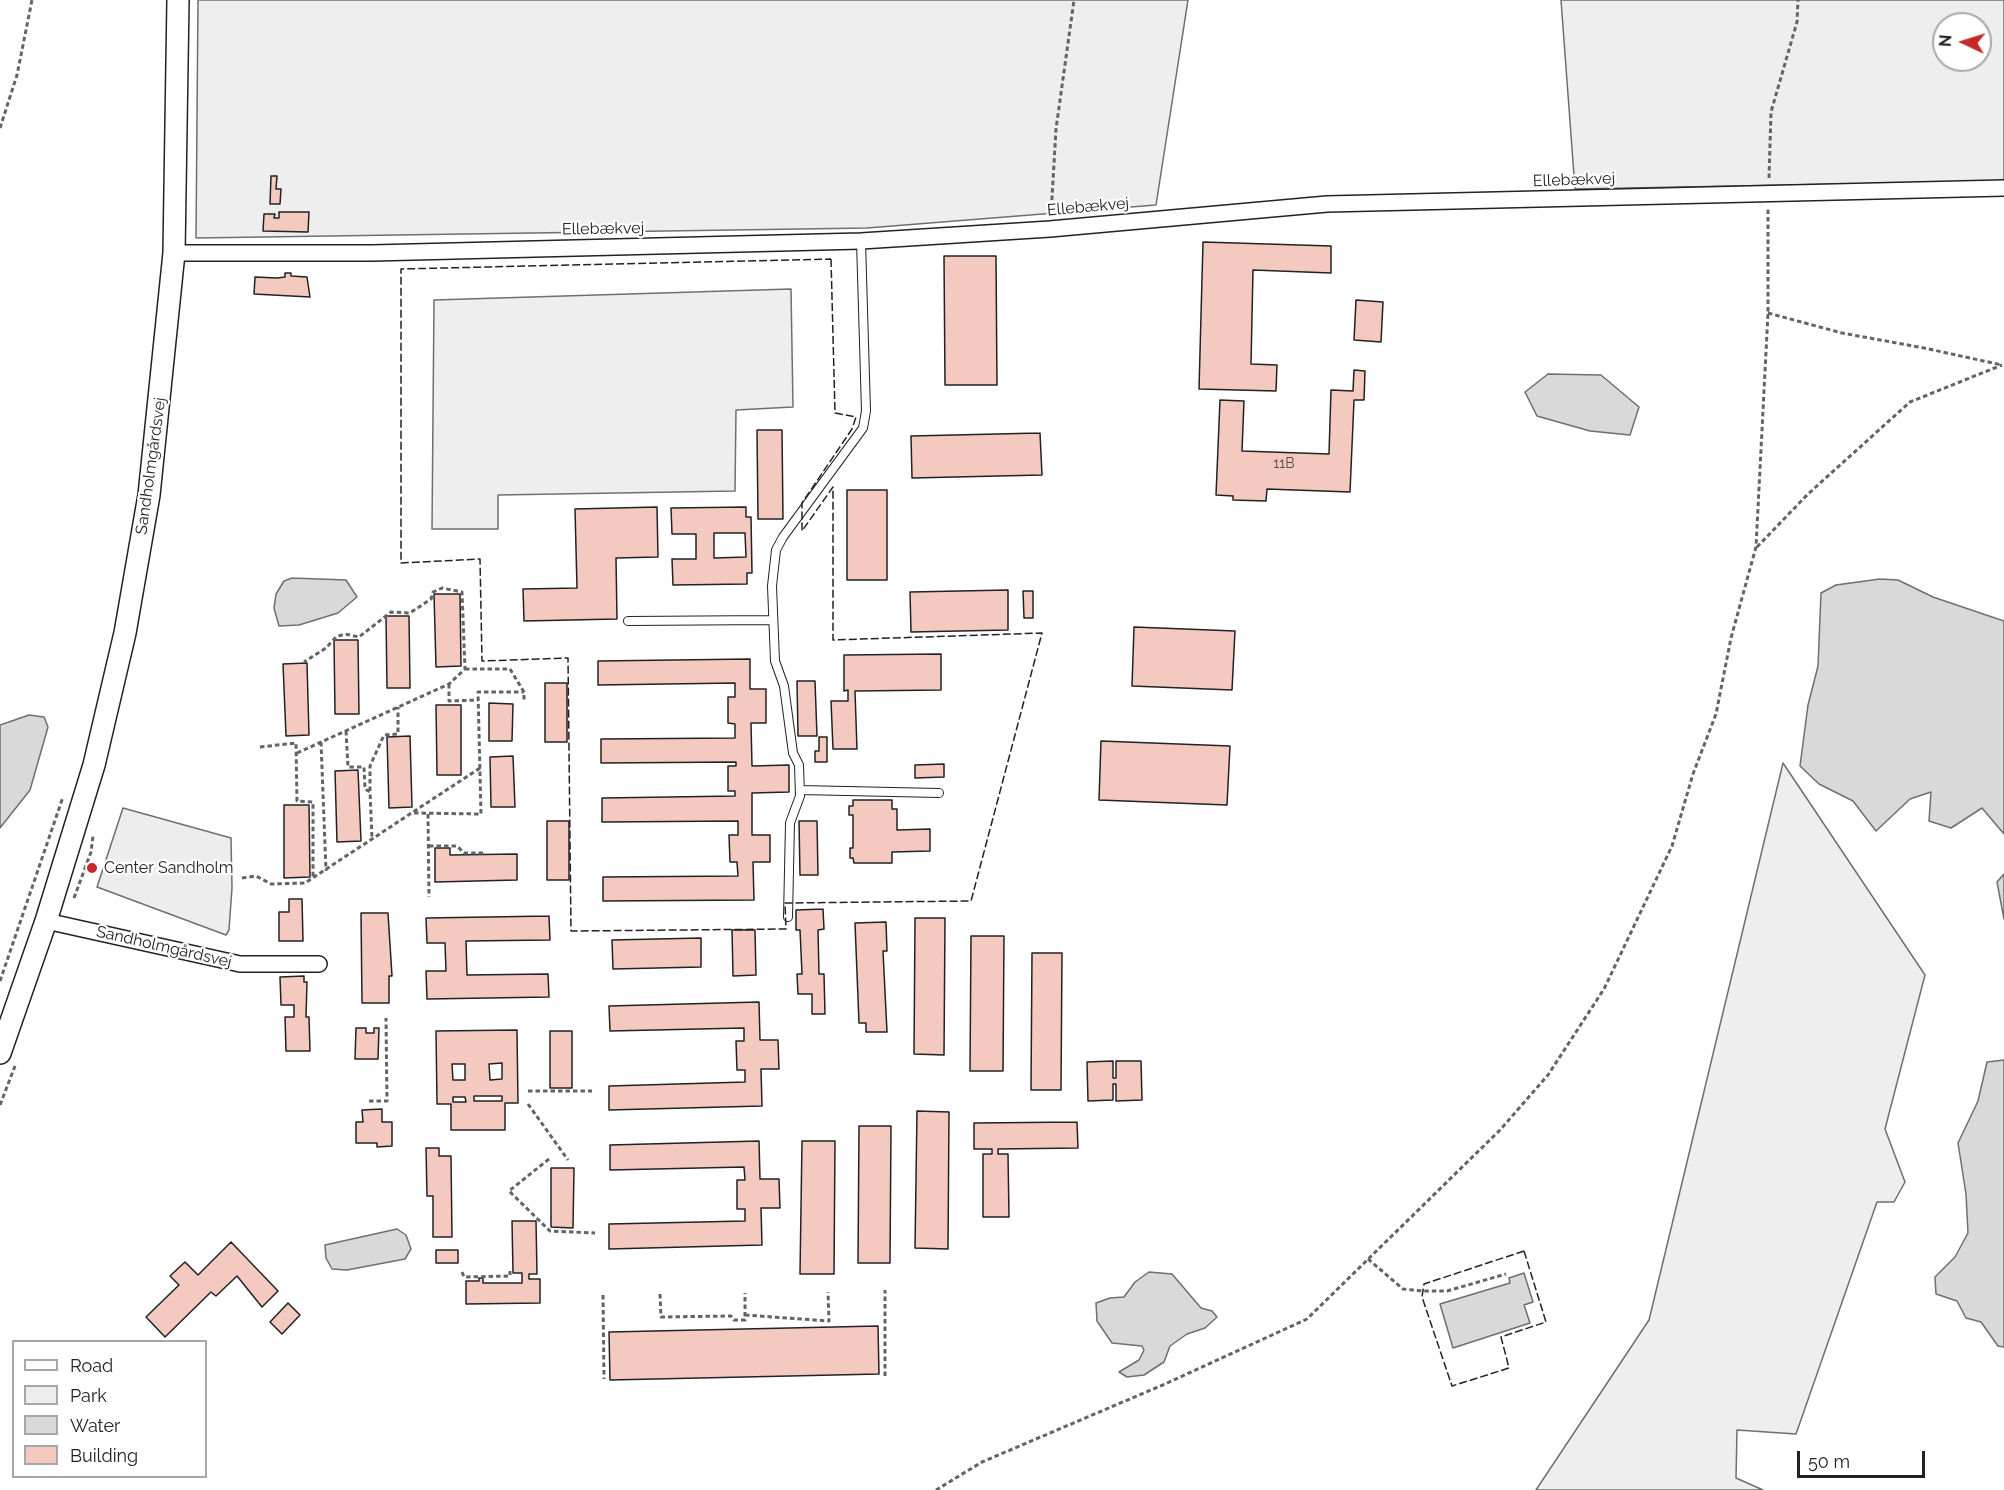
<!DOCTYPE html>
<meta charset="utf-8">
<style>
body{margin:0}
#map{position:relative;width:2004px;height:1490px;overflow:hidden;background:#fff;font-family:Raleway,sans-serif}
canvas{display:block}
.legend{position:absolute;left:12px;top:1340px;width:195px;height:138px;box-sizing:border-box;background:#fff;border:2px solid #a7a7a7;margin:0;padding:8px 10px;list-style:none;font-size:18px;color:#222}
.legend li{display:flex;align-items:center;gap:12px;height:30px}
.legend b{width:30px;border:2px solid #a7a7a7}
.north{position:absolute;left:1932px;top:12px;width:60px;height:60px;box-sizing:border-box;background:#fff;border:2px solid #a7a7a7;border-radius:50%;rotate:274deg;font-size:16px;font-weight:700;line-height:24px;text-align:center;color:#222}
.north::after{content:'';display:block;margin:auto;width:21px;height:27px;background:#c62828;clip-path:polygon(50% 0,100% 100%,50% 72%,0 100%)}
.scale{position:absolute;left:1797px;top:1451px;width:128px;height:27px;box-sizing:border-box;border:3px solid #222;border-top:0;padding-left:8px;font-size:18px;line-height:21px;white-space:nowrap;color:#222;-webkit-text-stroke:4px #fff;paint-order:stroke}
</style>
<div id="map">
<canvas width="2004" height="1490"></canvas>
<ul class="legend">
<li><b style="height:8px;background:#fff"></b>Road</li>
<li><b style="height:16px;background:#eee"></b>Park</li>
<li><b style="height:16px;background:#d9d9d9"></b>Water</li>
<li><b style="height:16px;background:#f3c9c0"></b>Building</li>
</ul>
<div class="north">N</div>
<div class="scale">50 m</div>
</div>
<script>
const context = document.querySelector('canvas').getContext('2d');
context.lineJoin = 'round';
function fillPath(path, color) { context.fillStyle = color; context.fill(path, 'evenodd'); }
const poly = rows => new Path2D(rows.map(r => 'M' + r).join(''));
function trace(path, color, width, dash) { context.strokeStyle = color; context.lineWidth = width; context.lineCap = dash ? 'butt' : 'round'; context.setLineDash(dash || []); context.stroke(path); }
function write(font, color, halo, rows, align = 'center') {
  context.font = font + ' Raleway,sans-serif'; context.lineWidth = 4.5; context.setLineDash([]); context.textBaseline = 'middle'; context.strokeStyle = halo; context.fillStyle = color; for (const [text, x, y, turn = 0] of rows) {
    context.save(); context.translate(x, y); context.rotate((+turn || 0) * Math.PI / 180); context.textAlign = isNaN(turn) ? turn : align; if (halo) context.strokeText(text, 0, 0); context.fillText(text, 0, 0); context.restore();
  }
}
const green = poly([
 [198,0,1188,0,1156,205,867,228,196,238,198,0],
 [1561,0,2004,0,2004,181,1575,189,1561,0],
 [1944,24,1980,24,1980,60,1944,60,1944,24],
 [791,289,793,407,736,410,735,491,498,495,498,529,432,529,434,300,791,289],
 [1783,763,1925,975,1885,1129,1905,1182,1894,1202,1877,1202,1796,1434,1737,1430,1736,1478,1763,1490,1536,1490,1649,1320,1783,763]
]);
fillPath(green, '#eee');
trace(green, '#6f6f6f', 1.5);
const parking = poly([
 [123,808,231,838,232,888,229,930,226,935,97,887,123,808]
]);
fillPath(parking, '#ededed');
trace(parking, '#6f6f6f', 1.5);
const water = poly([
 [1548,374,1601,375,1639,407,1630,435,1590,431,1537,416,1525,392,1548,374],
 [292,578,346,580,357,597,338,613,299,625,279,626,274,608,276,594,284,581,292,578],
 [1880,579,1898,580,1933,597,2004,621,2004,834,1982,808,1951,828,1929,821,1931,792,1910,799,1876,831,1853,801,1819,784,1800,766,1808,705,1818,666,1821,593,1836,585,1880,579],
 [29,715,44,717,48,727,30,790,0,828,0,725,29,715],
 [2004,874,2004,919,1997,882,2004,874],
 [2004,1060,2004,1347,1998,1346,1981,1322,1966,1318,1957,1301,1936,1294,1935,1277,1955,1257,1968,1233,1966,1194,1958,1143,1978,1101,1987,1062,2004,1060],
 [397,1229,406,1235,411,1249,405,1259,347,1270,332,1269,326,1258,325,1245,397,1229],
 [1149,1272,1172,1274,1201,1308,1212,1311,1217,1317,1205,1328,1187,1334,1170,1346,1164,1362,1144,1375,1127,1377,1119,1372,1139,1360,1144,1350,1142,1346,1112,1343,1097,1321,1096,1303,1110,1298,1124,1297,1135,1282,1149,1272],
 [1524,1273,1533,1302,1524,1305,1530,1323,1453,1348,1440,1304,1510,1283,1509,1278,1524,1273]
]);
fillPath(water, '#d9d9d9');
trace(water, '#6f6f6f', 1.5);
const building = poly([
 [271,176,277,176,276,189,281,189,280,204,270,204,271,176],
 [279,212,309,212,308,232,263,231,264,214,275,214,274,218,279,218,279,212],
 [1203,242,1331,246,1331,273,1253,270,1251,364,1277,365,1276,391,1199,389,1203,242],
 [944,256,996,256,997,385,945,385,944,256],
 [285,273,291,273,291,276,307,277,310,297,254,294,255,277,277,278,285,277,285,273],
 [1356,300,1383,302,1381,342,1354,340,1356,300],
 [1354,370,1365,371,1364,400,1354,400,1350,492,1267,489,1266,501,1233,500,1233,496,1216,495,1220,400,1244,401,1242,451,1329,454,1331,390,1353,391,1354,370],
 [757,430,782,430,783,519,758,519,757,430],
 [1040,433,1042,475,912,478,911,436,1040,433],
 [847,490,887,490,887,580,847,580,847,490],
 [657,507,658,557,616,558,617,619,524,621,523,589,577,588,575,509,657,507],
 [746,507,746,517,751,517,752,573,747,573,747,584,673,585,672,559,696,559,696,534,672,534,671,508,746,507],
 [714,533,745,533,746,557,714,558,714,533],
 [1008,590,1008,630,911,632,910,592,1008,590],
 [1023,591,1033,591,1033,618,1024,618,1023,591],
 [434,594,460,594,461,666,436,667,434,594],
 [386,616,409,616,410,688,387,688,386,616],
 [1134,627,1235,631,1232,690,1132,686,1134,627],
 [334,640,358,640,359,714,335,714,334,640],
 [941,654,941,690,855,691,857,749,833,749,831,701,848,701,848,690,844,691,844,655,941,654],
 [750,659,750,689,766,689,766,723,751,723,752,766,789,765,789,792,752,793,752,835,770,835,770,862,753,862,754,900,603,901,603,877,738,876,737,862,730,862,729,835,738,835,738,821,602,822,602,798,735,796,735,791,728,791,728,766,736,766,736,762,601,763,601,739,735,738,735,724,728,723,728,697,735,697,735,683,598,685,598,661,750,659],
 [307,663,309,735,286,736,283,664,307,663],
 [797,681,815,681,817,736,798,736,797,681],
 [545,683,567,683,567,742,545,742,545,683],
 [489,703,513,704,512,741,489,741,489,703],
 [436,705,461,705,461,775,437,775,436,705],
 [410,736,412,807,389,808,387,737,410,736],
 [819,737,827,737,827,762,815,762,815,751,819,751,819,737],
 [1101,741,1230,746,1227,805,1099,800,1101,741],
 [513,756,515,807,491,807,490,757,513,756],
 [944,764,944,777,915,778,915,765,944,764],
 [358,770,361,841,337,842,335,771,358,770],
 [853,800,892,800,892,809,897,809,897,830,930,829,930,851,892,852,892,863,854,863,853,858,850,858,850,848,853,848,853,815,849,815,849,806,853,806,853,800],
 [284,805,309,805,310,877,284,878,284,805],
 [547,821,569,821,569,880,547,880,547,821],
 [799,821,817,821,818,875,800,875,799,821],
 [435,848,450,848,450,855,517,854,517,880,435,882,435,848],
 [289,899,302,899,303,941,279,941,279,912,289,912,289,899],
 [823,909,824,929,818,930,819,974,824,974,825,1014,812,1014,812,994,798,994,797,974,802,974,800,930,796,930,796,910,823,909],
 [361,913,388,913,392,976,389,976,389,1003,362,1003,361,913],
 [549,916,550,940,466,941,467,975,548,974,549,997,427,999,426,971,446,971,445,943,427,943,426,918,549,916],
 [915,918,945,918,944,1055,914,1054,915,918],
 [886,922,887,951,883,951,887,1032,866,1032,866,1023,859,1023,855,923,886,922],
 [732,930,755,930,756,975,733,976,732,930],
 [971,936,1004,936,1003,1071,970,1071,971,936],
 [701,938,701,967,613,969,612,940,701,938],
 [1032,953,1062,953,1061,1090,1031,1090,1032,953],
 [304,976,304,982,307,982,306,1017,309,1017,310,1051,286,1051,285,1017,294,1017,294,1005,281,1005,280,977,304,976],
 [759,1002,760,1040,778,1040,779,1069,761,1069,762,1106,609,1110,609,1086,745,1082,745,1070,737,1070,736,1041,744,1041,744,1028,610,1031,609,1006,759,1002],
 [356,1028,366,1028,366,1033,374,1033,374,1028,379,1028,378,1059,355,1059,356,1028],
 [517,1030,518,1103,505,1103,505,1130,451,1130,451,1104,437,1104,436,1031,517,1030],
 [502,1063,502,1079,490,1080,489,1064,502,1063],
 [452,1064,465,1064,465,1080,453,1080,452,1064],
 [474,1096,502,1096,502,1101,474,1101,474,1096],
 [453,1097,465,1097,466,1102,453,1102,453,1097],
 [550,1031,572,1031,572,1088,550,1088,550,1031],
 [1113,1061,1113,1078,1116,1078,1116,1061,1141,1061,1142,1100,1116,1101,1116,1084,1113,1084,1113,1100,1088,1101,1087,1062,1113,1061],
 [382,1109,382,1122,392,1122,392,1146,377,1147,377,1143,356,1143,356,1122,363,1122,362,1110,382,1109],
 [917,1111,949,1112,948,1249,915,1248,917,1111],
 [1077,1122,1078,1148,998,1149,998,1154,1008,1154,1009,1217,983,1217,983,1154,992,1154,992,1149,974,1149,974,1123,1077,1122],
 [859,1126,891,1126,890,1263,858,1263,859,1126],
 [759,1141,760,1179,779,1179,780,1208,761,1208,762,1245,609,1249,609,1224,745,1221,745,1209,737,1209,737,1180,745,1180,744,1167,610,1170,610,1145,759,1141],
 [802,1141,835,1141,834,1274,800,1274,802,1141],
 [426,1148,439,1148,439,1156,451,1156,452,1237,433,1237,433,1196,427,1196,426,1148],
 [551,1168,574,1168,573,1228,551,1227,551,1168],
 [512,1221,536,1221,537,1274,529,1274,529,1279,540,1279,540,1303,466,1304,466,1281,479,1281,479,1278,483,1278,483,1283,522,1283,522,1273,513,1273,512,1221],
 [231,1242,278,1291,262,1307,237,1276,216,1296,211,1292,165,1337,146,1317,179,1285,170,1276,185,1262,198,1275,231,1242],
 [436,1250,458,1250,458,1263,436,1263,436,1250],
 [288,1303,300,1315,282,1334,270,1322,288,1303],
 [878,1326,879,1374,610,1380,609,1332,878,1326]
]);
fillPath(building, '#f3c9c0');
trace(building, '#222', 1.5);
const lane = poly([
 [628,621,772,620],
 [800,790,939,793],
 [788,917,790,823,800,796,799,765,793,753,784,686,775,661,772,586,776,550,783,537,863,428,866,411,861,241]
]);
const street = poly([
 [174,253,372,253,861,241,1050,229,1327,204,2004,188],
 [46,921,240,964,319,964]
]);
const secondary = poly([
 [0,1053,46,921,94,765,125,633,149,495,174,253,178,0]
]);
trace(lane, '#222', 10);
trace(street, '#222', 18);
trace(secondary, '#222', 24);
trace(poly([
 [0,128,17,75,32,0],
 [1769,178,1771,112,1797,22,1798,0],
 [1051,215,1056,129,1074,0],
 [1768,313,1842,333,1924,348,2002,365],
 [1757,547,1808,494,1910,402,2002,365],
 [465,669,510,669,524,692,524,700],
 [449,684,449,701,478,700],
 [346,731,348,767,364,767,365,789,370,792,372,838],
 [321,742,326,871],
 [260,747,296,743,297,801,313,802,313,879],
 [297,753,449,684,465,669,462,592,442,588,433,592,431,599,410,613,391,612,359,637,345,634,336,637,326,648,304,662],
 [370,791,370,766,384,735,398,734,398,707],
 [414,813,481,814,478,692,524,692],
 [428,814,429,897],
 [429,846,457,846,464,853,485,853],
 [242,878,256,876,271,884,305,883,480,768],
 [74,898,91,852,93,836],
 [0,981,63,797],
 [528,1091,592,1091],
 [369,1101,387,1101,386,1018],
 [528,1104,568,1160],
 [0,1105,15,1066],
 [549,1159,509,1191,550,1231,595,1233],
 [1368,1259,1403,1289,1423,1291,1447,1291,1506,1274],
 [462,1272,464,1277,510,1276,510,1271],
 [660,1294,661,1317,731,1316,734,1320,745,1320,745,1293],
 [603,1295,604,1379],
 [745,1315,829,1321,828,1292],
 [885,1376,885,1290],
 [936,1490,982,1462,1165,1384,1307,1319,1500,1130,1548,1075,1604,989,1672,846,1693,774,1716,714,1731,638,1756,547,1768,313,1768,208]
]), '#646464', 3, [4.5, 3]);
trace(lane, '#fff', 8);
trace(street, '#fff', 15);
trace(secondary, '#fff', 21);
trace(poly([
 [831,259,835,413,856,417,852,429,802,503,802,531,833,487,833,640,1042,633,971,901,785,903,786,929,571,931,568,658,482,661,480,559,401,563,401,269,831,259],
 [1524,1251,1546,1322,1501,1337,1509,1368,1452,1386,1422,1297,1424,1284,1524,1251]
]), '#222', 1.5, [8, 3]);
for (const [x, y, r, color] of [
 [92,868,6,"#c62828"]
]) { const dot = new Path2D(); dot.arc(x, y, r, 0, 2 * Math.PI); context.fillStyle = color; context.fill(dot); trace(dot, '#fff', 2); }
write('14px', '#564c4a', null, [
 ["11B",1284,464]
]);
write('16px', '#222', '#fff', [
 ["Ellebækvej",1574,180,-2],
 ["Ellebækvej",1088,207,-5],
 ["Ellebækvej",603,229,-1],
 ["Sandholmgårdsvej",151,466,-82],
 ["Sandholmgårdsvej",164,947,13]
]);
write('16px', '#222', '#fff', [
 ["Center Sandholm",104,868]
], 'left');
</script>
